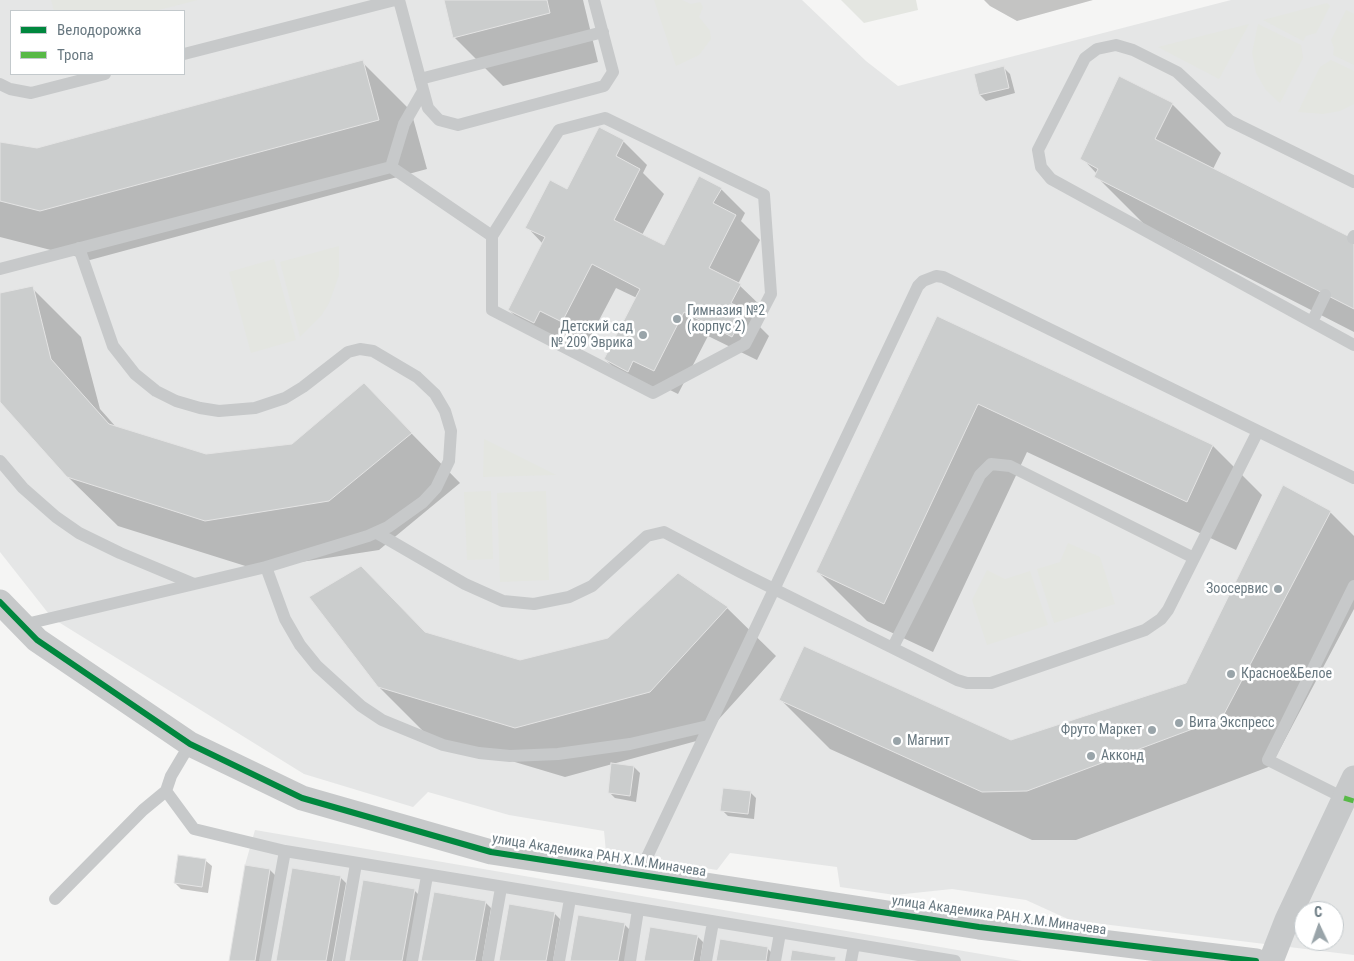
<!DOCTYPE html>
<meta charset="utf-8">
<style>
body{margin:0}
#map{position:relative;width:1354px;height:961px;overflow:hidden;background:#f5f5f4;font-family:"Roboto Condensed",sans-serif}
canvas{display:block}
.legend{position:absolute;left:10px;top:10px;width:175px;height:65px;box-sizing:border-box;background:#fff;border:1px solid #c3c9cc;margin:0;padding:6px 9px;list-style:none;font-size:15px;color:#687880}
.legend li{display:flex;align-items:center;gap:10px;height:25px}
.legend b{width:25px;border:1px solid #c3c9cc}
.north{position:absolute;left:1294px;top:901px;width:50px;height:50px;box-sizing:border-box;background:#fff;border:1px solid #c3c9cc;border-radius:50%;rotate:357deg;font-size:14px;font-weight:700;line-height:20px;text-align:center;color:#687880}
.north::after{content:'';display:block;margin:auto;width:18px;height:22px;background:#99a4a9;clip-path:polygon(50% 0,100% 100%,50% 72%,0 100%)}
</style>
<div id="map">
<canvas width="1354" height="961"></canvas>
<ul class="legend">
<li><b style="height:6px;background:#00873e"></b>Велодорожка</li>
<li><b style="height:6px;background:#58b947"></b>Тропа</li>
</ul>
<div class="north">С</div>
</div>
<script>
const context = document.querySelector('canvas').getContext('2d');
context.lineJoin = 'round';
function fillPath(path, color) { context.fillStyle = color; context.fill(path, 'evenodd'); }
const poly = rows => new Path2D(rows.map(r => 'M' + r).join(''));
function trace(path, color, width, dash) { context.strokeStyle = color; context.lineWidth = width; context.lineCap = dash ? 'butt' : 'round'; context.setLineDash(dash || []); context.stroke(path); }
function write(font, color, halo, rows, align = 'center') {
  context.font = font + ' "Roboto Condensed",sans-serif'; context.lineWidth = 5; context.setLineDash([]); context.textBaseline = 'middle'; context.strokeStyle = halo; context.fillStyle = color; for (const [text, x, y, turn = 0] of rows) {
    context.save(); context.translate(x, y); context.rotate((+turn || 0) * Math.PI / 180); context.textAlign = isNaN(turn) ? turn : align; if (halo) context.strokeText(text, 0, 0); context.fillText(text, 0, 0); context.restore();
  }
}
fillPath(poly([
 [0,0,802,0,866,61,898,86,1231,0,1354,0,1354,955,1070,920,1026,900,952,889,895,895,840,887,837,867,730,853,717,870,606,852,604,831,509,815,428,792,413,807,304,774,52,618,0,552],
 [11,11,184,11,184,74,11,74],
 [1304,911,1334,911,1334,941,1304,941],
 [255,830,1022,961,229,961,245,865]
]), '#e5e6e6');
fillPath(poly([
 [51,0,198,0,155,11,54,11],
 [654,0,682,0,691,4,700,2,703,7,699,17,710,31,711,39,699,55,676,66],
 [841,0,916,0,918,10,864,23],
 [1327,3,1330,6,1316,33,1306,36,1303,41,1263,20],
 [1346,10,1354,14,1354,65,1333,55,1334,48,1331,40],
 [1249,24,1219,79,1158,47],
 [1258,24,1301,45,1303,58,1280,103,1266,90,1256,73,1252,53],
 [1331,60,1354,71,1354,104,1340,111,1323,114,1298,112,1320,67],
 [339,246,339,275,329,303,321,316,300,337,280,262],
 [274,259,296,340,251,353,229,272],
 [484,439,556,475,483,477],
 [491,491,493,559,467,560,464,492],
 [546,491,549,580,500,582,497,493],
 [1068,543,1100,557,1115,604,1054,623,1037,569,1060,562],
 [987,570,1005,579,1030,571,1048,625,987,645,972,600]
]), '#e4e6e1');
fillPath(poly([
 [445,0,583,0,598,62,503,86,454,37],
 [984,0,1093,0,1017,21,990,6],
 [362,62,411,111,427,169,90,260,0,237,0,143,37,149],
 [1004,68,1010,74,1015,93,986,101,980,95,975,75],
 [1172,104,1221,153,1213,169,1354,240,1354,332,1145,225,1096,176,1097,174,1082,158],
 [623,141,647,165,643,173,664,194,642,235,664,247,721,189,745,213,741,221,760,240,738,284,764,309,757,324,769,336,757,360,708,336,678,394,658,384,652,395,629,383,605,359,637,298,616,288,586,345,564,334,558,346,533,334,509,310,543,244,527,227],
 [32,288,81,337,100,409,116,427,206,456,293,445,364,385,460,483,379,550,255,569,118,526,68,477,0,400,0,294],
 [938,318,1213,446,1262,495,1236,550,1027,452,933,652,867,621,818,572],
 [1330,512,1354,536,1354,609,1271,766,1076,840,1032,840,830,749,781,700,1011,742,1187,684],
 [727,608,776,656,700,740,565,777,428,736,379,687,426,634,520,661],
 [634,767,640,773,636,802,615,798,609,792],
 [750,792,756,798,754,819,728,816,722,810],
 [206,861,212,866,208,893,181,889,175,883],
 [270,870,276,876,262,961,231,961],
 [340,877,346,883,332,961,277,961],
 [414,890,420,896,408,961,350,961],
 [485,902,491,908,482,961,423,961],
 [554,913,560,919,553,961,500,961],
 [624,924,630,930,625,961,572,961],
 [697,936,703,942,700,961,645,961],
 [721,940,768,949,774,955,773,961,718,961]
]), '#0003');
const building = poly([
 [444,0,547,0,550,13,453,38,444,0],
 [363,60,379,120,40,211,0,201,0,142,37,148,363,60],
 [1004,66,1009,88,979,95,974,74,1004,66],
 [1119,76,1173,103,1155,139,1354,239,1354,309,1094,177,1098,169,1080,159,1119,76],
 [599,127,624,140,616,156,640,169,614,220,664,245,699,176,722,188,713,203,736,215,709,268,741,284,731,303,746,311,732,337,684,312,654,371,633,361,628,372,604,359,640,289,592,264,562,322,540,311,534,323,508,310,545,237,525,228,550,180,567,189,599,127],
 [33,286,51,359,109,424,206,454,292,444,364,383,412,433,329,501,205,521,67,477,0,402,0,293,33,286],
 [937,316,1213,445,1187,502,978,404,884,604,816,572,937,316],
 [1283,485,1331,511,1222,718,1027,791,982,792,779,700,804,646,1011,740,1186,683,1283,485],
 [361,566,425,632,520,660,608,638,678,573,728,607,650,692,515,728,378,687,309,597,361,566],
 [611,763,634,766,630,796,608,793,611,763],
 [723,788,751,791,748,814,720,811,723,788],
 [178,855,206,859,202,887,174,883,178,855],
 [245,865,270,869,255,961,229,961,245,865],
 [292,868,341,876,326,961,276,961,292,868],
 [363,880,415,889,402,961,349,961,363,880],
 [434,892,486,901,475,961,421,961,434,892],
 [509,904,555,912,546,961,499,961,509,904],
 [578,915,625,923,618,961,570,961,578,915],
 [650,927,698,935,693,961,644,961,650,927],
 [720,939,768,947,766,961,716,961,720,939],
 [792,950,836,957,835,961,790,961,792,950]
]);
fillPath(building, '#cbcdcd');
trace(building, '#e4e4e4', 1);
trace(poly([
 [399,0,428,108,439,120,458,125,604,86,613,72,594,0],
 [184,54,395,0],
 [420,79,603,32],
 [0,84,10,89,31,93,105,74],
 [391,167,492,236,559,130,605,118,764,195,771,294,745,344,653,393,492,310,492,236],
 [391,167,404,124,423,91],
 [1354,182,1230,121,1177,72,1133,50,1116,45,1097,49,1085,58,1038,150,1041,167,1051,179,1354,345],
 [1353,238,1354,236],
 [0,269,391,167],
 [1312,322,1325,295],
 [0,461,23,488,56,517,79,533,120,553,194,584],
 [377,533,465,584,503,601,534,604,569,597,592,586,647,536,664,532,742,573,957,680,967,683,991,683,1145,630,1161,619,1168,610,1258,431],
 [266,567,285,619,300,645,317,666,361,706,382,720,443,745,479,753,510,756,558,754,630,744,708,726],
 [22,625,266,567,368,536,388,527,423,502,436,488,449,461,451,431,445,411,435,394,417,377,373,351,360,349,348,352,303,387,285,398,255,408,219,411,200,408,176,401,156,391,135,374,113,346,79,248],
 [893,647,980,475,991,464,1010,466,1194,558],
 [166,791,194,829,285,851],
 [1344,798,1268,760,1354,586],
 [638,876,918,286,923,281,936,276,943,277,1354,478],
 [55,899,143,810,166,791,171,776,190,744],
 [265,961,285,851,955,961],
 [339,961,356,864],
 [412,961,427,876],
 [488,961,501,888],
 [559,961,570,899],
 [630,961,638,910],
 [706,961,713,922],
 [775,961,780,933],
 [851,961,854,945]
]), '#c7c9ca', 12);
trace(poly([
 [0,602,37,640,190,744,302,798,491,852,979,927,1256,961],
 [1271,961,1287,920,1354,778]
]), '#c7c9ca', 25);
trace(poly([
 [1344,798,1354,801]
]), '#58b947', 5, [10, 5]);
trace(poly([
 [0,602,37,640,190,744,302,798,491,852,979,927,1256,961]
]), '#00873e', 6);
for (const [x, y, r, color] of [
 [677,319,5,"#99a4a9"],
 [643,335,5,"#99a4a9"],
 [1278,589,5,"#99a4a9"],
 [1231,674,5,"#99a4a9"],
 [1179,723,5,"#99a4a9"],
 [1152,730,5,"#99a4a9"],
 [897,741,5,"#99a4a9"],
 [1091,756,5,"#99a4a9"]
]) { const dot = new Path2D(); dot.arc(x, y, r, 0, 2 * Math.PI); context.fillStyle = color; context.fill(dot); trace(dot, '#fff', 2); }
write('14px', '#687880', '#fff', [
 ["Гимназия №2",687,311],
 ["(корпус 2)",687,327],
 ["Детский сад",633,327,"right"],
 ["№ 209 Эврика",633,343,"right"],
 ["Зоосервис",1268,589,"right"],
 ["Красное&Белое",1241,674],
 ["Вита Экспресс",1189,723],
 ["Фруто Маркет",1142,730,"right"],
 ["Магнит",907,741],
 ["Акконд",1101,756]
], 'left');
write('14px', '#687880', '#fff', [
 ["улица Академика РАН Х.М.Миначева",599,856,9],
 ["улица Академика РАН Х.М.Миначева",999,916,8]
]);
</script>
